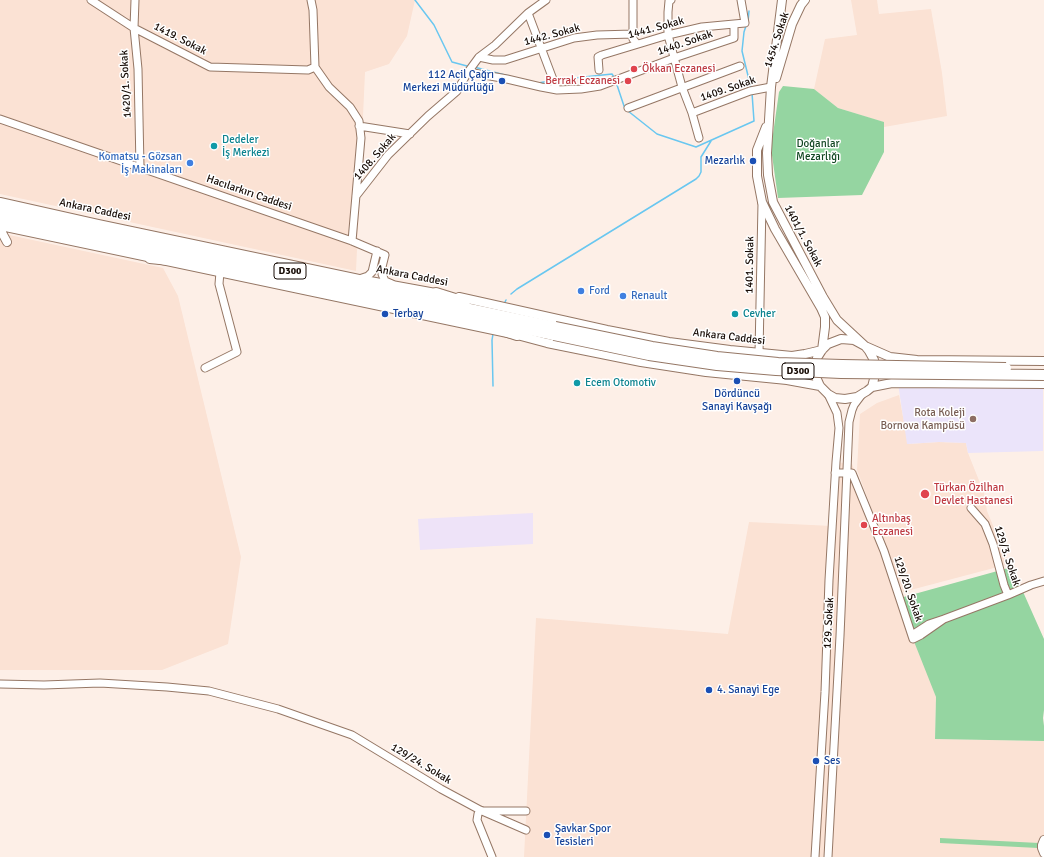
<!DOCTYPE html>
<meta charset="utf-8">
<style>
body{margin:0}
canvas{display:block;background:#fdefe7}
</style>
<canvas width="1044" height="857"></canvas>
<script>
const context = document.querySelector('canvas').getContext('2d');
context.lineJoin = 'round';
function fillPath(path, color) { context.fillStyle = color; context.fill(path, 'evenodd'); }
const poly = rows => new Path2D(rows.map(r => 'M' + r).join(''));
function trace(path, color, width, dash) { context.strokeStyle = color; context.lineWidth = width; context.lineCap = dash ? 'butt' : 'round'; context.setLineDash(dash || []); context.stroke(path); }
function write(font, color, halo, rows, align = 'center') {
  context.font = font + ' Signika,sans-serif'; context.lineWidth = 3; context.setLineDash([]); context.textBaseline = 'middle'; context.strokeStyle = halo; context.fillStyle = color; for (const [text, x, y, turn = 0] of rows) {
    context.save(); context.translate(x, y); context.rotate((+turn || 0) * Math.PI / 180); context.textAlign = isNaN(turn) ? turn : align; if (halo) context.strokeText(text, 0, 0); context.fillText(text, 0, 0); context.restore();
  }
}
fillPath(poly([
 [533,513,533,544,420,550,418,519]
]), '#eee3f8');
fillPath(poly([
 [0,0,415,0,407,36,389,64,365,72,356,271,0,194],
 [851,0,877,0,879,14,931,9,942,73,947,116,884,127,883,122,838,108,814,89,825,39,857,35],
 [0,233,163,268,178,296,241,557,228,644,162,670,0,670],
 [899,395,908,444,939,442,966,443,968,453,984,493,987,511,1009,564,903,592,857,470,860,414,877,403],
 [836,462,852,464,876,522,918,638,936,697,935,739,1044,741,1044,857,524,857,536,618,728,634,749,522,832,526]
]), '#fbe2d4');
fillPath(poly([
 [898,383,1043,384,1043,451,968,453,966,443,939,442,907,444]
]), '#ebe4fa');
fillPath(poly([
 [783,86,814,89,838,108,884,122,884,152,862,195,778,198,771,148,779,92],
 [1012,567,1044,639,1044,710,1043,718,1044,726,1044,741,935,739,936,697,913,639,900,598],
 [940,838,1039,843,1038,848,940,843]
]), '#95d5a1');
trace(poly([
 [415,0,434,25,452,62,467,66],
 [748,22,749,11],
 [746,26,744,32,742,51,751,88],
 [474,67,509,76],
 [556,80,612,74,614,77],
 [616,82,625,109],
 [538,83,550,81],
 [628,111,657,134,696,147,754,121,752,93],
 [511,294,517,289,696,179,699,176,701,172,701,157,711,141],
 [504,304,506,300],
 [493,386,492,340,493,334]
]), '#69c7f0', 1.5);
const minor = poly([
 [91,0,134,28,210,67,308,70,315,67],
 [135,0,134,28,138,69,140,167],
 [311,0,313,10,315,67,329,87,350,107,359,121,361,138,352,241],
 [633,0,633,39,637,44],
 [671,0,669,1,668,12,668,35,682,87,692,113,750,91,771,87],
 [528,13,557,90],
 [479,57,493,60,505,60,574,38,597,35,633,34],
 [599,70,598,57,602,55,668,35,702,27,734,24],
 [468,72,507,79,541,87,557,90,581,89,600,86,674,58,734,38,734,24,745,23,741,0],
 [628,108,740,66],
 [692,113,699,138],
 [0,119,352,241,385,255,382,267,382,274,385,281,392,284],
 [359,126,410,134],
 [356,196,388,155,428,116,457,91,468,72,479,57,495,45,528,13,546,0],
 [359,279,368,276,372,272,377,251],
 [759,353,762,203],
 [205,368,237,352,219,284,220,272],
 [835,473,852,473,884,551,913,639,921,635,944,619,929,624,912,635],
 [1008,595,1031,585,1044,581],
 [944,619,1008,595,1004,585,993,544,985,524,971,508],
 [0,684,44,685,100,683,167,687,209,691,278,709,352,735,441,789,480,810,526,830],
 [480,810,478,814,477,820,492,857],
 [484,811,526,811],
 [815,857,825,692,829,580,836,462,839,428,837,413,828,394],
 [828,857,840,636,849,422,852,410,854,405,863,393]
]);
const major = poly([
 [782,0,771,87,767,153,768,175,773,202,823,297,837,320,865,346,869,351,874,360,875,368,875,375,872,387,867,391,857,397,845,399,835,398,828,394,820,386,816,377,815,365,817,358,822,350,828,344,841,339,854,340,865,346,890,357,917,360,1044,361],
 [776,78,792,24,801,5,805,0],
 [766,127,757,150,757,176,762,202,775,229,821,308,825,317,825,327,822,350],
 [0,202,98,224,359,279,441,294],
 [0,226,517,335,547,343,641,362,706,372,787,380,820,386],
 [0,229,7,242],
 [459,297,607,330,669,342,730,350,792,356,805,354,822,350],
 [872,387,892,383,1044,384],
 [1044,840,1042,845,1042,848,1044,853]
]);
const highway = poly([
 [0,210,555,327],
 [0,218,554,335],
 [150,258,170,260],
 [436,293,465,302],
 [499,329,517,335]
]);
trace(minor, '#957765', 9);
trace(major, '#957765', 10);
trace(highway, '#957765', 12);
trace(minor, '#fff', 7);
trace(major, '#fff', 8);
trace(highway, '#fff', 10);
const highwayBridge = poly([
 [555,327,652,347,717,357,778,363,842,365,1006,368],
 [554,335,649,355,717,365,776,370,841,373,1044,375]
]);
trace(highwayBridge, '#957765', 12, []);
trace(highwayBridge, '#fff', 10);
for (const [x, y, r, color] of [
 [634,69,4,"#e0444e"],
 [502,81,4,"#1a4fb4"],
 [628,81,4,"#e0444e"],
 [214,146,4,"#0f9aa8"],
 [753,161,4,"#1a4fb4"],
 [190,163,4,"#3f7fe0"],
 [581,291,4,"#3f7fe0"],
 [623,296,4,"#3f7fe0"],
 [385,314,4,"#1a4fb4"],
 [735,314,4,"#0f9aa8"],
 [737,381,4,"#1a4fb4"],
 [577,383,4,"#0f9aa8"],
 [973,419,4,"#8d6e63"],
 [925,494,5,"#e0444e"],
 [864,525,4,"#e0444e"],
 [709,690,4,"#1a4fb4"],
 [816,761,4,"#1a4fb4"],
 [547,835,4,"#1a4fb4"]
]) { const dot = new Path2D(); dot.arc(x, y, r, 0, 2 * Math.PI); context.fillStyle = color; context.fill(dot); trace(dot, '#fff', 1.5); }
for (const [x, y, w] of [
 [290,271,32],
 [798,371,32]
]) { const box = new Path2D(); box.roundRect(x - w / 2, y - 8, w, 16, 3); context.fillStyle = '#fff'; context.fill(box); trace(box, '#160b05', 1); }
write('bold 10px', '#160b05', null, [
 ["D300",290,271],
 ["D300",798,371]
]);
write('11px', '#160b05', '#fff', [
 ["1441. Sokak",656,28,-15],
 ["1442. Sokak",552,35,-15],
 ["1419. Sokak",180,39,27],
 ["1454. Sokak",777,40,-72],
 ["1440. Sokak",685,43,-19],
 ["1420/1. Sokak",126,84,-93],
 ["1409. Sokak",728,89,-19],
 ["1408. Sokak",375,157,-49],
 ["Hacılarkırı Caddesi",249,193,19],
 ["Ankara Caddesi",95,210,12],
 ["1401/1. Sokak",803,236,62],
 ["1401. Sokak",750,265,-89],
 ["Ankara Caddesi",412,276,11],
 ["Ankara Caddesi",729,337,7],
 ["129/3. Sokak",1007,556,72],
 ["129/20. Sokak",908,589,71],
 ["129. Sokak",829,623,-87],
 ["129/24. Sokak",421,764,31]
]);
write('11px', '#be3a42', '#fff', [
 ["Ökkan Eczanesi",642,69],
 ["Berrak Eczanesi",620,81,"right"],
 ["Türkan Özilhan",934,488],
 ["Devlet Hastanesi",934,501],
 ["Altınbaş",872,519],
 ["Eczanesi",872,532]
], 'left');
write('11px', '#164399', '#fff', [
 ["112 Acil Çağrı",494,75,"right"],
 ["Merkezi Müdürlüğü",494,88,"right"],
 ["Mezarlık",745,161,"right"],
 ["Terbay",393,314],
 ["Dördüncü",737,394,"center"],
 ["Sanayi Kavşağı",737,407,"center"],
 ["4. Sanayi Ege",717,690],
 ["Ses",824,761],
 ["Şavkar Spor",555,829],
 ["Tesisleri",555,842]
], 'left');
write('11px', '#0d838f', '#fff', [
 ["Dedeler",222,140],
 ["İş Merkezi",222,153],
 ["Cevher",743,314],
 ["Ecem Otomotiv",585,383]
], 'left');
write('11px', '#114521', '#fff', [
 ["Doğanlar",818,144],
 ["Mezarlığı",818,157]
]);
write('11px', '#366cbe', '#fff', [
 ["Komatsu - Gözsan",182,157,"right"],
 ["İş Makinaları",182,170,"right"],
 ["Ford",589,291],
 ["Renault",631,296]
], 'left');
write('11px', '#785e54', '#fff', [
 ["Rota Koleji",965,413],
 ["Bornova Kampüsü",965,426]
], 'right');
</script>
